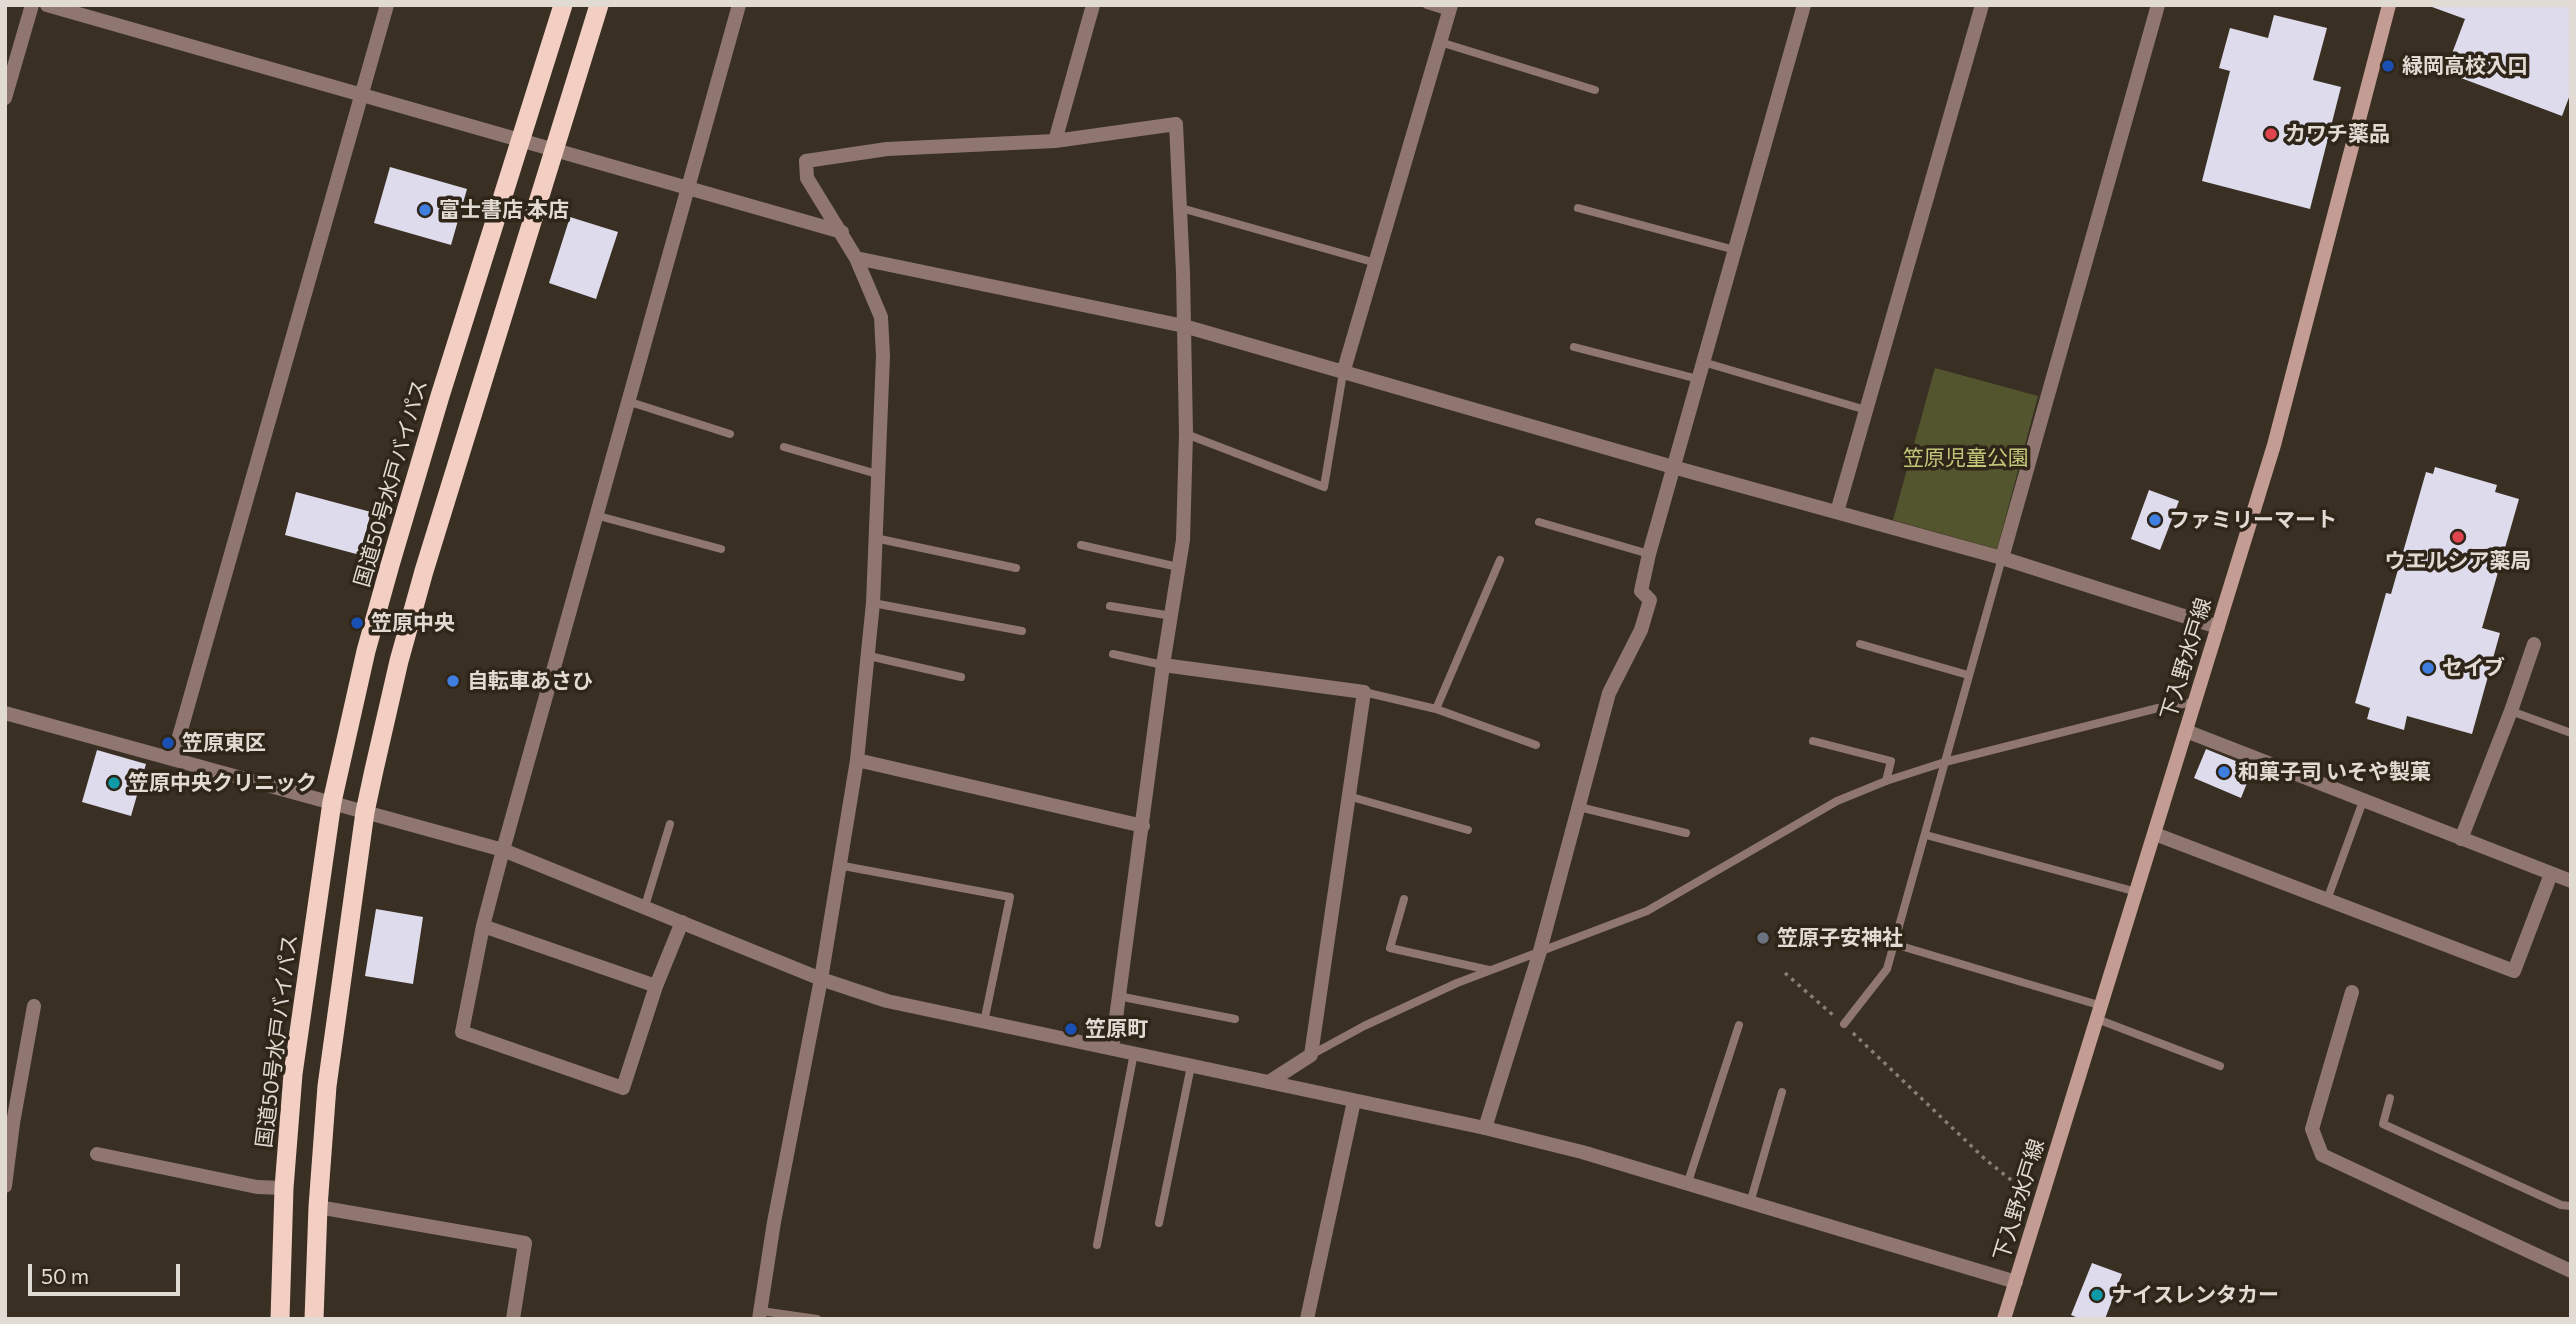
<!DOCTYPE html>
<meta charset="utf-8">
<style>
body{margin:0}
#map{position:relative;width:2576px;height:1324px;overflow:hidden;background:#393023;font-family:Commissioner,sans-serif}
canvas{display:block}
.frame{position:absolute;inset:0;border:7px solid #e1dbd3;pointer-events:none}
.scale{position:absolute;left:28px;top:1264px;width:152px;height:32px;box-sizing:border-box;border:4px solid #e1dbd3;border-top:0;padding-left:9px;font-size:21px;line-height:24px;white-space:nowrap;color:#e1dbd3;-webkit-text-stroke:5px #2f2619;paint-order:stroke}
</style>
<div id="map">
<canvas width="2576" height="1324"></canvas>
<div class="frame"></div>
<div class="scale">50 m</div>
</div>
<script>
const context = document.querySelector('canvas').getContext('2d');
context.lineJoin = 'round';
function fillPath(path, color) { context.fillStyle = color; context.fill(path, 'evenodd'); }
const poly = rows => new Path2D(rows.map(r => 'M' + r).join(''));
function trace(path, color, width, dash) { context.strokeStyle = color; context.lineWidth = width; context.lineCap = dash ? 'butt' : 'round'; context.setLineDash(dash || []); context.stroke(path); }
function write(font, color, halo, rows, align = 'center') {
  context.font = font + ' Commissioner,"Noto Sans JP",sans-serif'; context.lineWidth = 7; context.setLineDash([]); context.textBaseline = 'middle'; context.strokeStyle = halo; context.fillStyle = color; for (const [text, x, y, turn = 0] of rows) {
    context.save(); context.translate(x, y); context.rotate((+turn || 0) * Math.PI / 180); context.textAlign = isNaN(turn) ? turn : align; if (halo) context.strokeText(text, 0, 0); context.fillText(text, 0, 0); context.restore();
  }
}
fillPath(poly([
 [1935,368,2038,396,1997,549,1893,520]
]), '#53552e');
fillPath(poly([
 [2433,5,2571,5,2571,92,2562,116,2445,72,2465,19,2432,7],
 [2274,15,2327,28,2313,80,2341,87,2310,209,2202,181,2230,71,2219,68,2230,28,2268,38],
 [390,167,467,189,451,245,374,223],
 [570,217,618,232,596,299,549,283],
 [2435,467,2497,485,2495,492,2519,499,2482,628,2500,633,2472,734,2407,716,2404,730,2367,719,2370,708,2355,703,2386,593,2391,594,2426,472,2433,474],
 [2149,490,2179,501,2160,550,2131,539],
 [296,492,371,512,360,555,285,535],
 [2206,749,2253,768,2241,798,2194,778],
 [97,750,146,764,131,816,82,802],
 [376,909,423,917,413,984,365,976],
 [2092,1263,2122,1274,2105,1319,2081,1319,2071,1315]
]), '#dedbed');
trace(poly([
 [1785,973,1834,1016],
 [1853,1033,1986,1160,2025,1191]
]), '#877f74', 3.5, [3.5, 5]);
trace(poly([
 [1427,5,1449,12],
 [1440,42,1595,90],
 [1181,208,1376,263],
 [1578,208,1735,250],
 [1574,347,1698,379],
 [1703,362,1866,410],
 [627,401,730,434],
 [1186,434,1324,487,1343,373],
 [784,447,877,474],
 [595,515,721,549],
 [1539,522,1649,554],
 [875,538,1016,568],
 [1081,545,1178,567],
 [873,603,1022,631],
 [1110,606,1172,616],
 [1860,644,1968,675],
 [1113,654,1163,665],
 [869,656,961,677],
 [1364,692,1436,709,1536,745],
 [1436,709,1500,560],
 [2511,711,2571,733],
 [1813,741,1891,761,1886,781],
 [1348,796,1468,830],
 [1579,807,1686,833],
 [1926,835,2137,892],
 [838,865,1010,897,984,1022],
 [1404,899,1390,948,1489,970],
 [2327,900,2363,801],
 [645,906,670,824],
 [1894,944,2102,1006],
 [1118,996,1235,1019],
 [2097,1019,2220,1066],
 [1844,1024,1887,969,2002,558],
 [1311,1055,1364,1026,1457,983,1647,911,1837,801,1886,781,1945,762,2158,708,2195,702],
 [2390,1098,2383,1124,2561,1205,2571,1206],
 [1687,1185,1739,1025],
 [1750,1203,1782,1092],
 [1159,1223,1191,1066],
 [1097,1245,1134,1053],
 [761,1311,817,1319]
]), '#8f7770', 8);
trace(poly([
 [47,5,842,232],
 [5,98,32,5],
 [1055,141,1093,5],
 [856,258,1184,326,1673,467,2002,558,2218,627],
 [1343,373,1451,5],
 [1837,512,1982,5],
 [2002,558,2158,5],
 [1163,665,1364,692,1311,1055,1269,1082],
 [2186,731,2571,881],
 [173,758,387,5],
 [857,760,1143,826],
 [2155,834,2514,971,2551,874],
 [2461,839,2511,711,2534,644],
 [682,922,656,986,623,1088,462,1032,483,926,503,850,739,5],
 [483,926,656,986],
 [2352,992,2312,1129,2322,1155,2571,1271],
 [1485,1128,1540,951,1609,693,1641,630,1650,600,1641,591,1649,554,1804,5],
 [97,1154,257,1187,284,1188],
 [5,1186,13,1123,34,1006],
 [318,1207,525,1243,513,1319],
 [759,1319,774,1222,821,979,857,760,873,603,883,356,881,317,856,258,807,178,806,161,887,149,1055,141,1176,124,1183,273,1186,434,1183,540,1163,665,1112,1048],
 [1307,1319,1354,1101]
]), '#8f7770', 14);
trace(poly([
 [5,713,503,850,821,979,887,1001,1485,1128,1582,1152,2016,1282]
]), '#8f7770', 14);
trace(poly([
 [2004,1319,2274,445,2389,5]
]), '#c39d93', 14);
trace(poly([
 [280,1319,284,1188,293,1074,332,802,366,651,390,565,440,396,563,5],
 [314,1319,318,1207,327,1086,365,812,374,770,399,661,424,571,599,5]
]), '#f2cec3', 19);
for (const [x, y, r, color] of [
 [2388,66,7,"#1a4fb4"],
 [2271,134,7,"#e0444e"],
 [425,210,7,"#3f7fe0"],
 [2155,520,7,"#3f7fe0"],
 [2458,537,7,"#e0444e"],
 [357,623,7,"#1a4fb4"],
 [2428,668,7,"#3f7fe0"],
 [453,681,7,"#3f7fe0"],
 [168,743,7,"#1a4fb4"],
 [2224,772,7,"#3f7fe0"],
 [114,783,7,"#0f9aa8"],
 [1763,938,7,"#6b7280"],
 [1071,1029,7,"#1a4fb4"],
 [2097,1295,7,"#0f9aa8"]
]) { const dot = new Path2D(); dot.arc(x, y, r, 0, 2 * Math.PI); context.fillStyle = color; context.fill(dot); trace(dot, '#2f2619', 2.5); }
write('bold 21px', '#e1dbd3', '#2f2619', [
 ["緑岡高校入口",2402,66],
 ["カワチ薬品",2285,134],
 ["富士書店 本店",439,210],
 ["ファミリーマート",2169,520],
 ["ウエルシア薬局",2458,561,"center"],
 ["笠原中央",371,623],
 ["セイブ",2442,668],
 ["自転車あさひ",467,681],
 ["笠原東区",182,743],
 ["和菓子司 いそや製菓",2238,772],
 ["笠原中央クリニック",128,783],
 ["笠原子安神社",1777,938],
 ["笠原町",1085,1029],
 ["ナイスレンタカー",2111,1295]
], 'left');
write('21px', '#c2c678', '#2f2619', [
 ["笠原児童公園",1966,458]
]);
write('21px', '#e1dbd3', '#2f2619', [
 ["国道50号水戸バイパス",391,483,-74],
 ["下入野水戸線",2186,659,-73],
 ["国道50号水戸バイパス",277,1041,-83],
 ["下入野水戸線",2019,1200,-73]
]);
</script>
